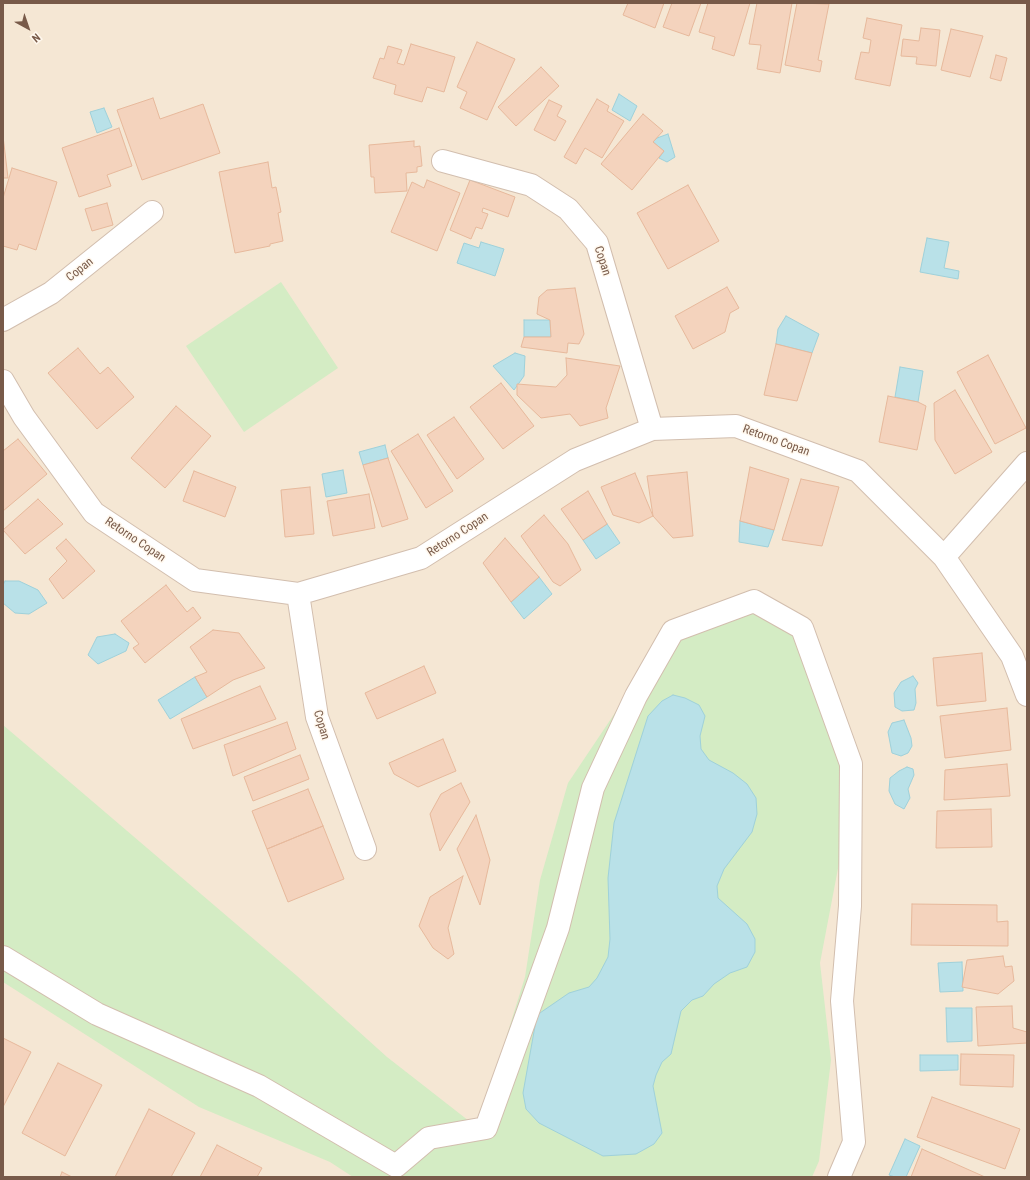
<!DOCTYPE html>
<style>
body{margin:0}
#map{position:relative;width:1030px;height:1180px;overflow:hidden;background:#fdf5e6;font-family:"Roboto Condensed",sans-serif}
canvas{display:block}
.frame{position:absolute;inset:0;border:4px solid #785a49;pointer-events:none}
.north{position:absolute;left:8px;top:8px;width:40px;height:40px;-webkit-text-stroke:3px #fff8ee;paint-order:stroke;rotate:140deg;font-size:11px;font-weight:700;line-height:16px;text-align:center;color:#785a49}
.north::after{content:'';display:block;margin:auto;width:14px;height:18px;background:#785a49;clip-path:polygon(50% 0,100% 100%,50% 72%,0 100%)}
</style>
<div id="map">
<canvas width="1030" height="1180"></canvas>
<div class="frame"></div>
<div class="north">N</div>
</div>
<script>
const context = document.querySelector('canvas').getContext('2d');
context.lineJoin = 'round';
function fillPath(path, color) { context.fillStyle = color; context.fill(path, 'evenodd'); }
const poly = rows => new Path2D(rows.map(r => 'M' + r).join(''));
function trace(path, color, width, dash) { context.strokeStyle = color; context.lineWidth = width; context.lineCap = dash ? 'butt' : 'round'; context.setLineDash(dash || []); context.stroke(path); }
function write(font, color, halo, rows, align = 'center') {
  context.font = font + ' "Roboto Condensed",sans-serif'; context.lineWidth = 3; context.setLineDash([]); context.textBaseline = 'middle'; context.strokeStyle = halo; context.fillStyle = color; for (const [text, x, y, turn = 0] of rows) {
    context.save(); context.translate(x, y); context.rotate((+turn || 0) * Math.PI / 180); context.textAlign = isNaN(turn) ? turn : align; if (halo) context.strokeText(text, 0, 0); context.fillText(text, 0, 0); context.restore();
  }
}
fillPath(poly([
 [3,3,1027,3,1027,1177,3,1177]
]), '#f5e7d4');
fillPath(poly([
 [281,282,338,368,244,432,186,346],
 [768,606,819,664,840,743,840,858,820,963,831,1060,819,1161,812,1177,353,1177,330,1162,199,1107,3,982,3,725,297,976,387,1057,478,1128,525,977,540,880,568,783,631,689,708,613]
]), '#d4ecc4');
const water = poly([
 [619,94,637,106,630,121,612,110,619,94],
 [104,108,112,127,97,133,90,112,104,108],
 [668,134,675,157,667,162,659,158,664,151,653,142,657,138,668,134],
 [927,238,949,242,944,268,959,271,958,279,920,272,927,238],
 [481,242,504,249,495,276,457,263,464,243,479,248,481,242],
 [786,316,819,334,812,353,776,344,778,329,786,316],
 [524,320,550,320,551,337,524,337,524,320],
 [515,353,525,356,524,376,514,390,493,366,515,353],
 [900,367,923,371,918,402,895,397,900,367],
 [385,445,388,458,363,465,359,452,385,445],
 [343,470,347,493,326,497,322,474,343,470],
 [740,521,774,530,768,547,739,542,740,521],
 [607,524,620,543,596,559,583,540,607,524],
 [539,577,552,594,524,619,511,602,539,577],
 [5,581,19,581,38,590,47,603,29,614,15,613,3,603,3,585,5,581],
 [115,634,129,643,126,651,98,664,88,655,97,637,115,634],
 [913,676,918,683,915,689,916,703,914,710,902,711,895,707,894,693,901,682,913,676],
 [195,677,207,697,170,719,158,700,195,677],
 [673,695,685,698,699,705,705,716,700,736,701,749,709,760,733,773,747,784,756,798,757,814,752,832,724,869,717,886,718,898,747,924,755,939,755,952,747,967,730,973,714,984,703,996,692,1000,681,1011,671,1054,662,1062,656,1075,653,1086,662,1133,654,1144,636,1154,603,1156,539,1123,526,1109,523,1093,537,1015,569,993,589,987,597,978,608,957,610,939,608,878,614,823,648,716,662,701,673,695],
 [904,720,911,738,912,746,908,753,901,756,892,753,888,732,892,723,904,720],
 [907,767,913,769,914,775,908,789,910,798,904,809,895,804,889,791,890,778,899,771,907,767],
 [962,962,963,991,940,992,938,963,962,962],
 [946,1008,972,1008,972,1041,947,1042,946,1008],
 [920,1055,958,1055,958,1070,920,1071,920,1055],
 [905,1139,920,1146,906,1177,895,1177,889,1175,905,1139]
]);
fillPath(water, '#b9e1e8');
trace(water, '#9fd1da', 1);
const building = poly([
 [628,3,664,3,655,28,623,15,628,3],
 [672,3,701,3,689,36,663,27,672,3],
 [708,3,750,3,734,56,712,49,715,37,699,32,708,3],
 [757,3,792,3,780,73,757,69,761,45,749,44,757,3],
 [797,3,829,4,818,60,822,61,820,72,785,65,797,3],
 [867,18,902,25,890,86,855,79,861,52,869,53,871,40,863,38,867,18],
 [921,28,940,30,936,66,916,64,917,57,901,56,903,39,919,41,921,28],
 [951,29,983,36,970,77,941,70,951,29],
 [477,42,515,59,487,120,460,108,467,92,457,87,477,42],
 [411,44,455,57,444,92,427,87,422,102,394,94,396,85,373,78,380,58,384,59,388,46,402,50,397,63,404,65,411,44],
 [996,55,1007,58,1001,81,990,78,996,55],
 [541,67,559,86,516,126,498,107,541,67],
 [153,98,160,119,203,104,220,153,142,180,117,110,153,98],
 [597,99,609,106,607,111,624,121,602,158,585,148,576,164,564,157,597,99],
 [549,100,562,106,557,116,566,121,555,141,534,130,549,100],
 [643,114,663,131,653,142,664,151,632,190,601,164,643,114],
 [119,128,132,166,107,175,111,186,79,197,62,148,119,128],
 [3,136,8,178,3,178,3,136],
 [414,141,414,147,420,146,422,166,417,167,417,172,406,173,407,191,375,193,374,177,371,177,369,145,414,141],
 [268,162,272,188,276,187,281,212,278,213,283,241,270,244,270,246,235,253,219,172,268,162],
 [12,168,57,182,36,250,19,244,17,250,3,246,3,198,12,168],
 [427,180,460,193,437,251,391,232,412,182,424,188,427,180],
 [470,180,515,197,508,217,483,208,482,212,488,214,482,229,476,227,471,239,450,230,470,180],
 [688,185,719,241,668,269,637,213,688,185],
 [107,203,113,225,92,231,85,209,107,203],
 [727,287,739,308,730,313,725,332,693,349,675,316,727,287],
 [575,288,584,334,579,344,568,343,567,353,521,347,524,337,551,337,550,320,537,314,539,297,547,290,575,288],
 [776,344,812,353,797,401,764,395,776,344],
 [78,348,100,374,108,367,134,397,97,429,48,373,78,348],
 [988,355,1026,428,995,444,957,372,988,355],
 [566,358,620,366,606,408,608,418,580,426,570,414,541,418,517,395,517,384,556,387,567,375,566,358],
 [501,383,534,426,503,449,470,407,501,383],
 [955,390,992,452,955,474,935,440,934,403,955,390],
 [888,396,918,402,926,406,917,450,879,442,888,396],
 [176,406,211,436,165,488,131,458,176,406],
 [454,417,484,459,457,479,427,435,454,417],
 [418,434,453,491,426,508,391,451,418,434],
 [18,439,47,474,3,511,3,451,18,439],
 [388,458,408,519,382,527,363,465,388,458],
 [750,467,789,479,774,530,740,521,750,467],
 [194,471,236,487,225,517,183,501,194,471],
 [687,472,693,536,673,538,653,516,647,476,687,472],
 [635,473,653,516,639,523,613,515,601,487,635,473],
 [801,479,839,487,822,546,782,540,801,479],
 [310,487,314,534,285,537,281,490,310,487],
 [588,491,607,524,583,540,561,509,588,491],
 [369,494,375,528,333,536,327,501,369,494],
 [38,499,63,524,25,554,3,530,38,499],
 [544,515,568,544,581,570,560,586,553,582,521,536,544,515],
 [505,538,539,577,511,602,483,563,505,538],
 [66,539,95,571,63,599,49,579,67,561,56,548,66,539],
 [166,585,187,612,193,607,201,618,145,663,133,648,139,644,121,621,166,585],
 [213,630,239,633,265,668,233,680,207,697,195,677,207,672,190,647,213,630],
 [982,653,986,701,937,706,933,658,982,653],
 [424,666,436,693,377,719,365,693,424,666],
 [260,686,276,719,193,749,181,719,260,686],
 [1007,708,1011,750,945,758,940,716,1007,708],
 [287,722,296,749,233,776,224,745,287,722],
 [443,739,456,771,418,787,394,774,389,763,443,739],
 [300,755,309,779,253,801,244,777,300,755],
 [1007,764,1010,796,944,800,945,770,1007,764],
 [461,783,470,802,440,851,430,814,441,794,461,783],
 [308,789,323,826,267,849,252,811,308,789],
 [991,809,992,847,936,848,937,811,991,809],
 [476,815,490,860,480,905,457,849,476,815],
 [323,826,344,879,288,902,267,849,323,826],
 [463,876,448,928,454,954,448,959,433,948,419,926,430,897,463,876],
 [912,904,997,905,997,922,1008,921,1008,946,911,945,912,904],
 [1003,956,1005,967,1012,966,1014,981,998,994,962,987,967,960,1003,956],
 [1012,1006,1013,1028,1027,1032,1027,1043,978,1046,976,1007,1012,1006],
 [3,1038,31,1052,3,1107,3,1038],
 [961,1054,1014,1055,1013,1087,960,1085,961,1054],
 [58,1063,102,1085,65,1156,22,1133,58,1063],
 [932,1097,1020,1129,1005,1169,917,1137,932,1097],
 [149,1109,195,1133,171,1177,115,1177,149,1109],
 [217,1145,262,1168,257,1177,200,1177,217,1145],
 [922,1149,985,1177,911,1177,922,1149],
 [62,1172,72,1177,60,1177,62,1172]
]);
fillPath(building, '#f4d3bd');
trace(building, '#e7b99c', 1);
const minor = poly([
 [443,161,531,185,568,209,597,243,652,429],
 [3,320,51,293,152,212],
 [3,381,24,417,94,513,195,580,298,594,421,558,575,460,652,429,736,426,858,471,944,557,1012,656,1027,695],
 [944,557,1027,463],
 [298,594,317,717,365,849],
 [3,957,97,1014,259,1086,396,1166,429,1138,486,1128,558,928,593,788,636,696,673,631,754,601,802,628,851,764,850,906,842,1001,854,1142,839,1177]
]);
trace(minor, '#d2beae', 24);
trace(minor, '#fff', 22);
write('12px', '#785a49', '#fff8ee', [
 ["Copan",602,261,72],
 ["Copan",80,270,-39],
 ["Retorno Copan",776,441,20],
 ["Retorno Copan",458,535,-33],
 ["Retorno Copan",135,540,34],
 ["Copan",321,725,73]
]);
</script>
